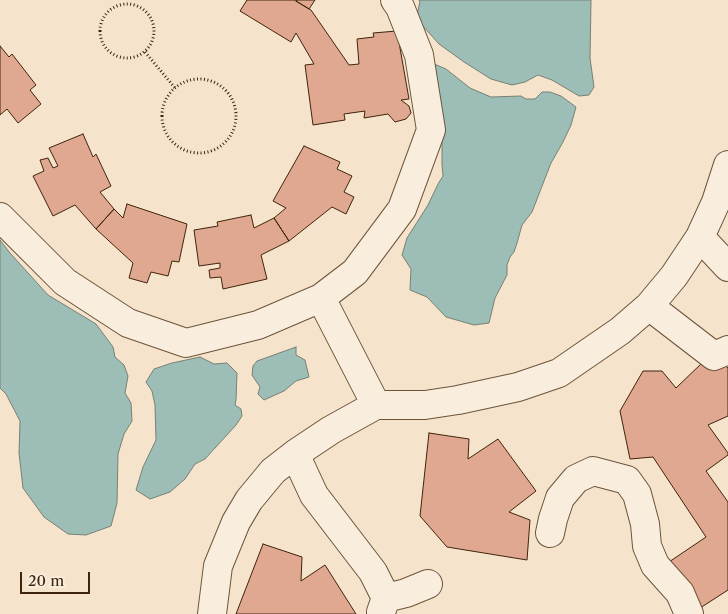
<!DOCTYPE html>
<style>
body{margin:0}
#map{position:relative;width:728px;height:614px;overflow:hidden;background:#f6e3cb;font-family:"Libre Caslon Text",serif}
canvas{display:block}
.scale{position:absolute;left:20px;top:572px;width:70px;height:22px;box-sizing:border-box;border:2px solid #3e240a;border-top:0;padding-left:6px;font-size:15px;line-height:18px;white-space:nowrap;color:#3e240a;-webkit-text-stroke:4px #f9eddd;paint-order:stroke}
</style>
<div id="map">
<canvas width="728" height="614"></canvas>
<div class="scale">20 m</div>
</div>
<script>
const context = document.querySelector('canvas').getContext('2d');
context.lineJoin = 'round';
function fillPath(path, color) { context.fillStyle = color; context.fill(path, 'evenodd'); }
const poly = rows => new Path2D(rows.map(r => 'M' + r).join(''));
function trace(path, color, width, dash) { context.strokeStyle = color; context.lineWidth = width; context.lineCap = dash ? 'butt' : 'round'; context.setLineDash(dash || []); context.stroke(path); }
const water = poly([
 [419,0,591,0,590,58,594,87,589,95,579,96,552,80,538,75,525,82,512,85,491,79,464,62,439,44,422,25,417,16,420,1,419,0],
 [434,64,446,69,470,88,491,97,521,96,526,99,535,99,542,92,550,92,561,96,576,107,571,125,563,142,551,163,532,212,522,225,517,243,514,252,510,257,507,265,507,275,495,298,489,323,474,325,446,317,427,297,410,290,411,269,402,255,407,238,428,205,438,184,443,176,442,165,442,128,434,64],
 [0,240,10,253,48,295,96,324,113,347,115,357,124,365,128,376,125,393,131,403,132,421,124,434,118,454,117,503,111,526,86,535,68,534,44,517,23,488,19,453,20,421,6,394,0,388,0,240],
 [296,347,296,355,305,360,309,377,296,381,284,391,264,400,258,394,260,387,252,375,253,366,257,361,296,347],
 [200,357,214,364,227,363,237,373,236,400,235,405,241,409,242,416,236,425,205,459,195,464,185,479,170,492,150,499,136,490,143,467,156,440,155,405,152,391,146,382,154,369,172,363,200,357]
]);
fillPath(water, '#9dbeb7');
trace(water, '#778072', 1);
const building = poly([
 [247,0,294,0,311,10,349,65,359,64,357,39,374,37,373,33,397,31,409,99,401,100,409,106,411,113,406,119,395,122,388,114,364,118,365,111,344,114,345,120,313,125,305,65,314,64,296,33,291,42,240,11,247,0],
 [297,0,315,0,309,9,296,1,297,0],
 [0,46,9,57,12,54,36,85,30,90,41,104,18,123,7,109,0,115,0,46],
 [83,134,93,157,96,154,111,186,100,192,114,209,96,229,75,205,53,216,33,176,44,171,40,160,48,158,53,168,58,166,49,148,83,134],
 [304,146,340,162,337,169,352,176,344,192,354,197,346,214,332,207,289,241,274,218,286,208,273,201,304,146],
 [127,204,187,224,179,262,172,261,168,276,151,272,147,283,129,278,133,263,96,229,114,209,123,218,127,204],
 [251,215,254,228,274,218,289,241,261,255,267,279,223,289,221,277,210,278,209,270,220,268,220,263,199,266,194,230,218,226,217,222,251,215],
 [720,361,728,368,728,416,708,425,728,453,728,455,706,471,728,502,728,590,697,610,666,564,706,537,653,457,630,459,620,411,643,371,662,371,676,388,703,362,720,361],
 [429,433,469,439,468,459,498,439,536,491,509,512,530,520,527,560,447,547,420,516,429,433],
 [263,544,302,557,301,581,325,565,356,614,236,614,263,544]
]);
fillPath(building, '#e0a791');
trace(building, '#3e240a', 1);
const minor = poly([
 [0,217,65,282,128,323,186,343,258,325,321,298,376,405],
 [700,237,728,267],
 [321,298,355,272,402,209,431,130,419,55,400,7,395,0],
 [649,306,714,356,728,350],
 [295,454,314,495,373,572,386,598,381,612,381,614],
 [550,533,553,519,560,498,576,479,593,471,627,480,637,494,645,524,647,546,655,565,680,593,689,614],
 [386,598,406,593,428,584],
 [212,614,218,566,236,522,249,500,273,471,295,454,331,430,376,405,425,405,458,400,518,387,559,373,620,331,649,306,674,276,700,237,716,202,728,165]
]);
trace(minor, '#6c543a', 30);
trace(poly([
 '100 31a27 27 0 1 1 54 0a27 27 0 1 1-54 0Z',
 [145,52,175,88],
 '162 116a37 37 0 1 1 74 0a37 37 0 1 1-74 0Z'
]), '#3e240a', 3, [1, 2.5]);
trace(minor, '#f9eddd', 28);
</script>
